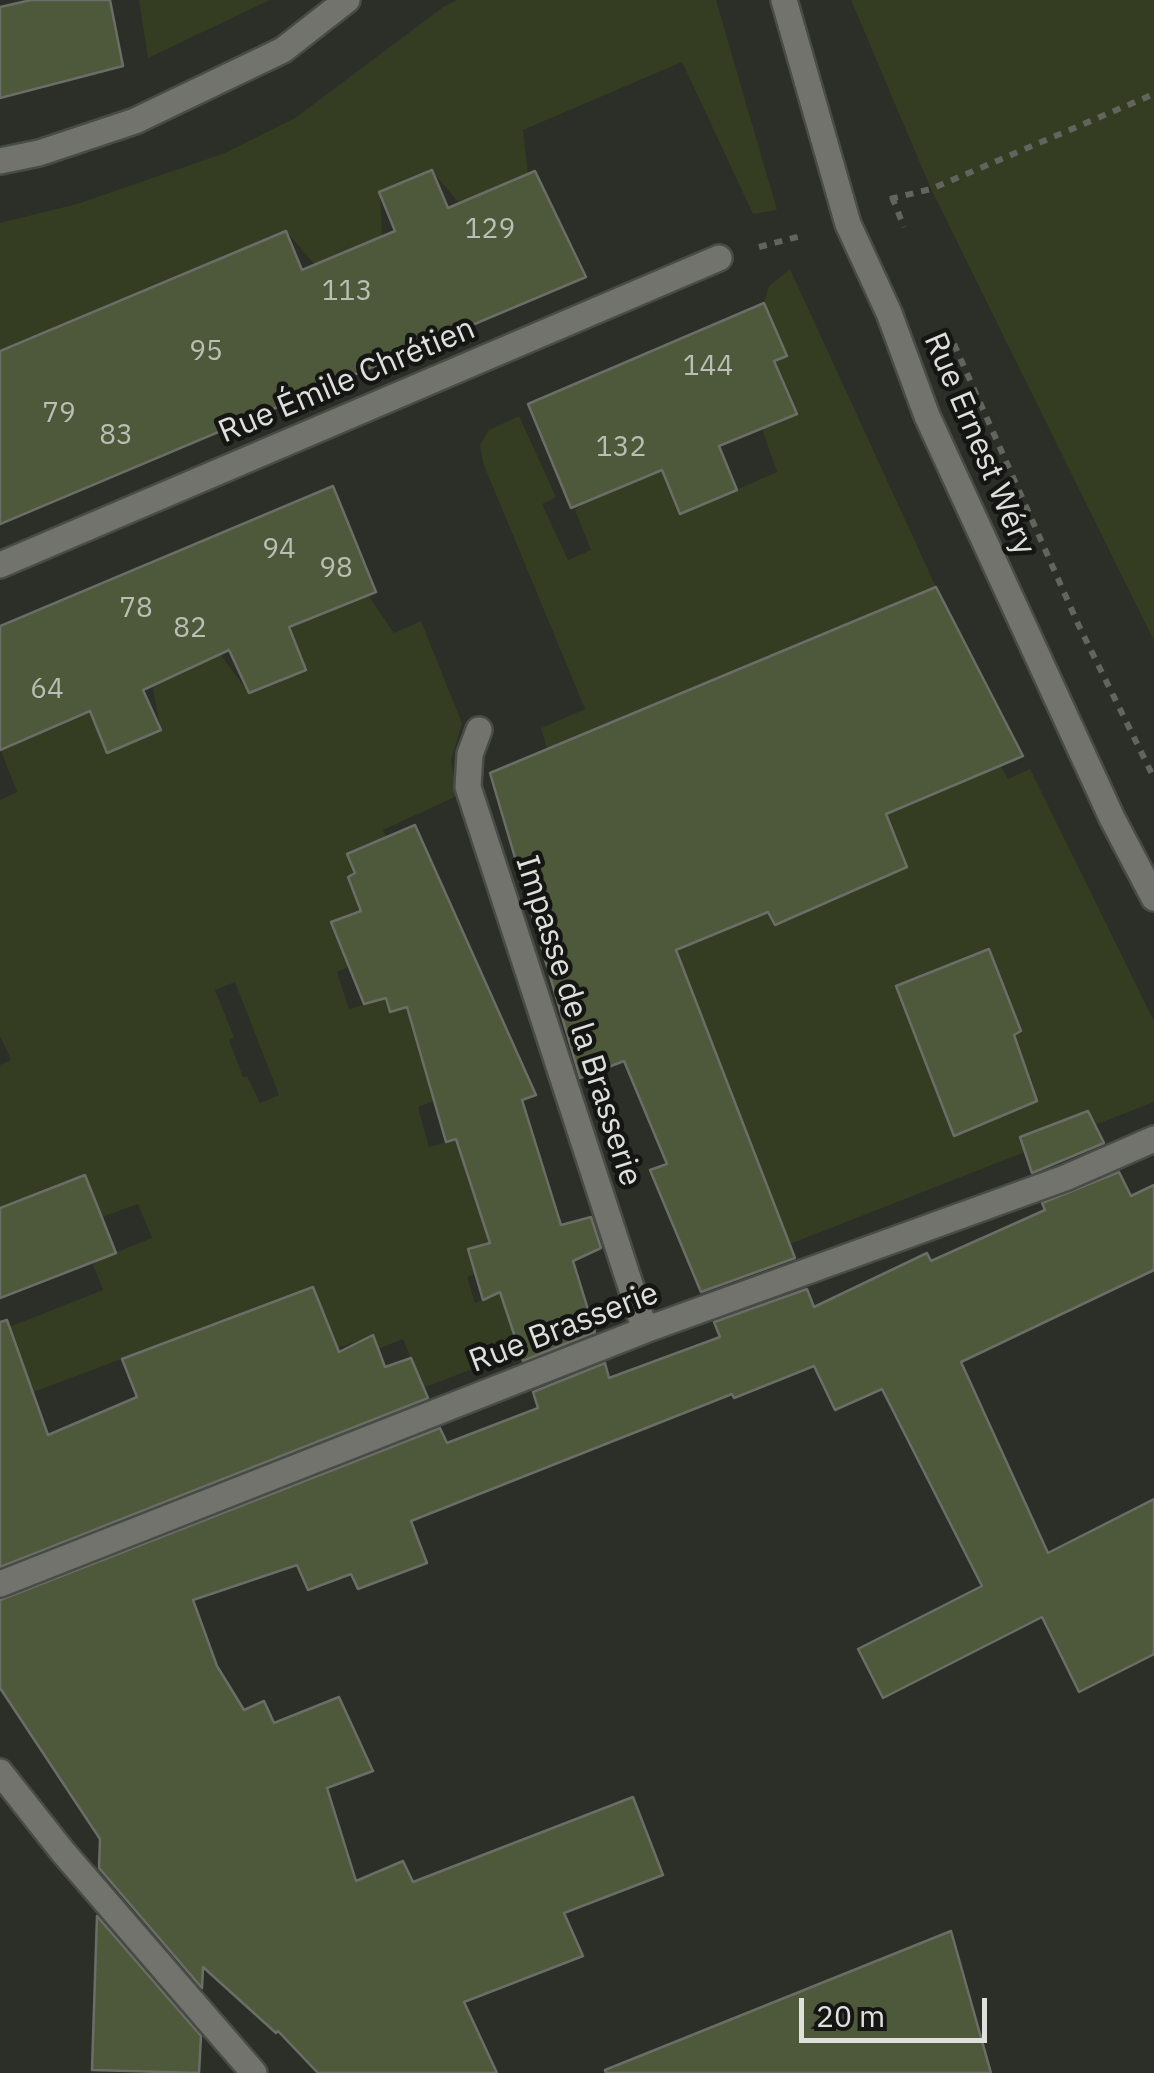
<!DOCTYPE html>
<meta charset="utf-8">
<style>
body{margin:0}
#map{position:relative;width:1154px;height:2073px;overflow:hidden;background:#2c2e28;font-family:"IBM Plex Sans",sans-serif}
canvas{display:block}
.scale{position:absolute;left:799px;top:1998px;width:188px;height:45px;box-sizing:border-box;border:5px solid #dee0dc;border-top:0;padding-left:12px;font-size:30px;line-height:35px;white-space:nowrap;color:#dee0dc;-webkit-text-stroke:8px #151513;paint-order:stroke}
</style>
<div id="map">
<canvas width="1154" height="2073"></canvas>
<div class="scale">20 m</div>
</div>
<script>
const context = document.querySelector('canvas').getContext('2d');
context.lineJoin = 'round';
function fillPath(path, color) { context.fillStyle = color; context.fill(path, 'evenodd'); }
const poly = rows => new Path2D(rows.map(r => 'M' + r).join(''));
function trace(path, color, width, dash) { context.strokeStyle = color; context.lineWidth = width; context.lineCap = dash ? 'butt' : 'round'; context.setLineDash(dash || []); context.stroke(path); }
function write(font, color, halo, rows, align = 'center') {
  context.font = font + ' "IBM Plex Sans",sans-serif'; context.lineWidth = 9; context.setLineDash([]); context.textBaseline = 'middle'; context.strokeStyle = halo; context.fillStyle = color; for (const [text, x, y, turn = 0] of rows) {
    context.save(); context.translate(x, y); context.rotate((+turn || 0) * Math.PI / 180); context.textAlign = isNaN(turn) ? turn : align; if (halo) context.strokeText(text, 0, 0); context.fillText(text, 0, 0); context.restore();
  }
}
fillPath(poly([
 [139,0,270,0,148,58],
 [457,0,716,0,777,210,753,214,682,62,523,130,528,174,459,203,431,170,380,192,382,236,315,265,286,231,0,353,0,223,77,204,225,153,295,118,443,7],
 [851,0,1154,0,1154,641,931,189],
 [790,269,936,587,547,749,541,728,585,709,483,463,480,445,489,430,519,416,556,497,542,504,568,560,591,550,575,510,585,502,662,471,680,514,777,472,762,429,796,413,774,361,787,355,764,303,769,286],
 [368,595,394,633,421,621,462,723,451,761,457,796,383,830,386,837,347,854,355,873,349,878,361,911,331,922,348,967,337,972,349,1009,386,998,391,1012,407,1007,435,1101,418,1107,429,1147,456,1139,519,1260,482,1246,469,1249,475,1274,467,1277,475,1303,491,1296,497,1283,519,1351,423,1388,403,1339,378,1349,369,1337,338,1348,313,1287,23,1396,9,1327,103,1290,92,1262,152,1238,138,1204,102,1217,85,1175,0,1208,0,1065,11,1060,0,1036,0,800,17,792,0,748,90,711,107,753,133,742,161,730,152,684,220,654,249,693,305,670,289,628],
 [235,982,279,1095,260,1103,247,1076,243,1077,229,1040,234,1037,215,990],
 [1000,765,1008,779,1030,769,1154,1021,1154,1102,1095,1125,1088,1111,1021,1136,1025,1152,790,1244,676,950,768,912,775,925,907,868,886,814]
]), '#343c22');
const building = poly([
 [31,0,110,0,123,66,0,98,0,7,31,0],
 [432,170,448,208,535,171,586,277,0,524,0,351,286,231,302,270,395,231,379,192,432,170],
 [764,303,787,356,774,361,797,414,719,446,737,490,680,514,662,470,571,508,528,404,764,303],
 [333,486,376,592,289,627,306,670,249,693,229,650,143,690,161,730,107,753,90,711,0,750,0,626,333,486],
 [936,587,1023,756,886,814,907,867,775,925,768,912,676,950,795,1258,701,1292,650,1170,667,1164,624,1061,580,1078,490,773,936,587],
 [415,825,536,1095,522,1100,561,1225,591,1217,601,1248,573,1261,595,1332,523,1361,500,1292,483,1300,468,1249,490,1243,456,1139,446,1142,407,1007,390,1012,386,998,364,1004,331,922,361,911,348,877,355,873,347,854,415,825],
 [989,949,1021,1031,1014,1035,1037,1101,954,1136,896,986,989,949],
 [1088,1111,1104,1143,1032,1173,1020,1137,1088,1111],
 [1119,1172,1131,1196,1154,1185,1154,1270,961,1362,1048,1553,1154,1499,1154,1654,1079,1692,1042,1617,883,1698,858,1649,982,1586,882,1389,835,1410,814,1366,734,1398,732,1394,411,1521,427,1563,358,1589,351,1574,308,1590,297,1565,193,1600,217,1666,244,1710,264,1701,274,1723,339,1697,373,1771,327,1788,356,1881,403,1861,413,1882,633,1797,663,1875,564,1913,583,1956,464,2002,497,2073,318,2073,278,2031,276,2033,203,1967,202,1988,99,1868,100,1839,0,1688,0,1600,440,1428,447,1443,538,1408,533,1392,605,1363,609,1378,720,1337,714,1322,807,1289,814,1307,927,1253,931,1261,1045,1210,1042,1203,1119,1172],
 [85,1175,116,1253,0,1298,0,1208,85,1175],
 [313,1287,339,1352,373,1335,385,1367,411,1358,428,1398,0,1567,0,1322,7,1320,48,1435,137,1397,122,1359,313,1287],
 [97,1916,201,2036,199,2073,92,2070,97,1916],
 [951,1931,991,2073,606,2073,605,2070,951,1931]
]);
fillPath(building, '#4e583a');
trace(building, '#6b6e67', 2.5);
const minor = poly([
 [784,0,848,224,889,313,927,416,1112,818,1154,898],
 [0,565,719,258],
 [479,730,470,754,468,787,645,1330],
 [0,1584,645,1330,1065,1178,1154,1139],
 [0,1772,63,1852,254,2073]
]);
const tertiary = poly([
 [0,161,39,153,135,121,283,50,347,0]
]);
trace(minor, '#494b46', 30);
trace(tertiary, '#494b46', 30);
trace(poly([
 [892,197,904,227],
 [890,199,931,189,1154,94],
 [759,247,805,235],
 [954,344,1079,626,1154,778]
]), '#62645e', 6, [8, 8]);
trace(minor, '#71736c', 25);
trace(tertiary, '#71736c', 25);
write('28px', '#babeb4', null, [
 ["129",490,230],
 ["113",347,292],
 ["95",206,352],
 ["144",708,367],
 ["79",59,414],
 ["83",116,436],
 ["132",621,448],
 ["94",279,550],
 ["98",336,569],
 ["78",136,609],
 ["82",190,629],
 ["64",47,690]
]);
write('32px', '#dee0dc', '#151513', [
 ["Rue Émile Chrétien",347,381,-23],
 ["Rue Ernest Wéry",979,444,67],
 ["Impasse de la Brasserie",578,1021,72],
 ["Rue Brasserie",564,1328,-21]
]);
</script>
